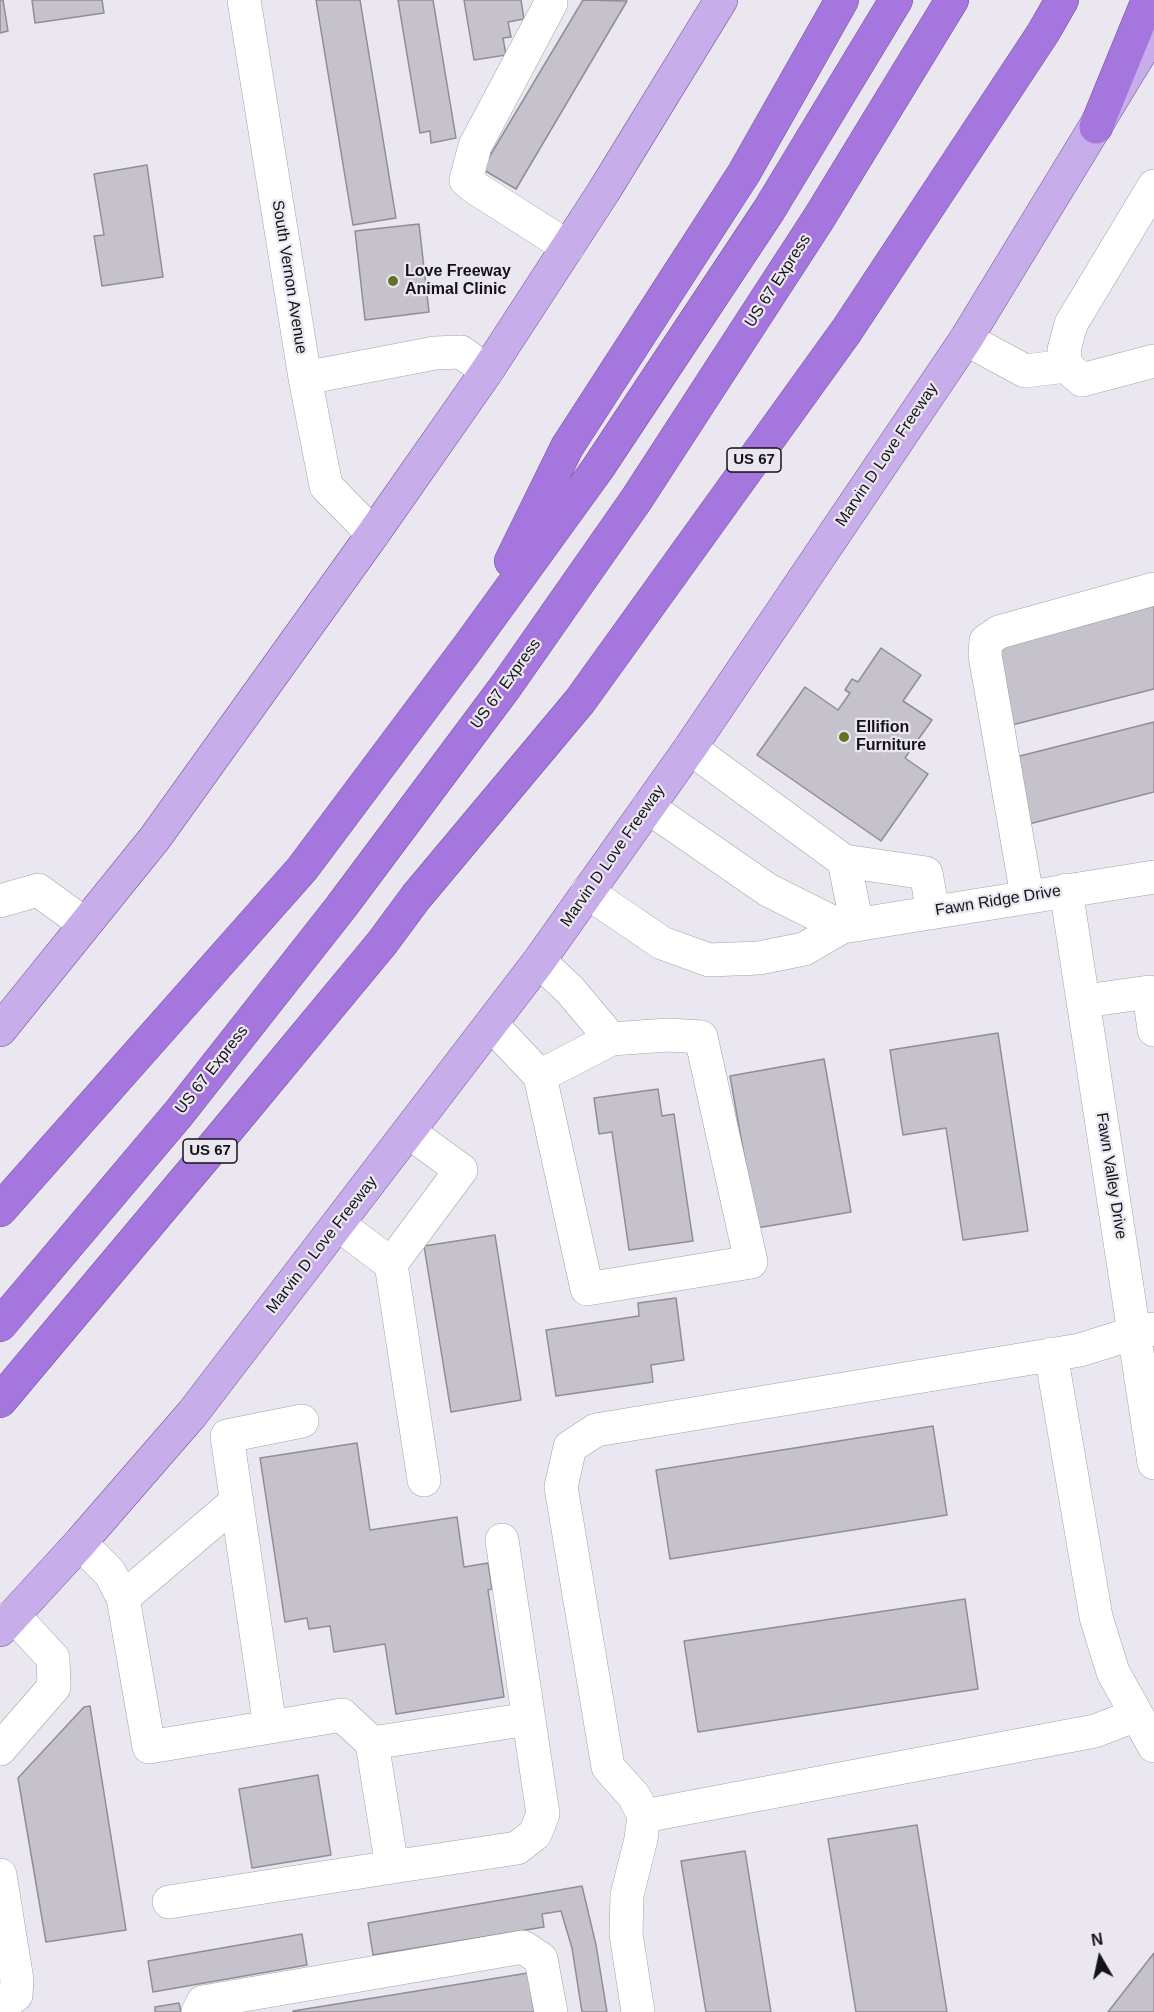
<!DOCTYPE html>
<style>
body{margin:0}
#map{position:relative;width:1154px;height:2012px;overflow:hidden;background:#eae7f0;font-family:Helvetica,sans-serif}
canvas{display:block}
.north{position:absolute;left:1070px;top:1928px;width:60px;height:60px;-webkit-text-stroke:4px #eae7f0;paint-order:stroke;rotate:351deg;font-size:16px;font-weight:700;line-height:24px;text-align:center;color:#141216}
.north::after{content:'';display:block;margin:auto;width:21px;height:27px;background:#141216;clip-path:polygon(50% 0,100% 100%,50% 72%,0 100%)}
</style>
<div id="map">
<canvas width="1154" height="2012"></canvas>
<div class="north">N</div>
</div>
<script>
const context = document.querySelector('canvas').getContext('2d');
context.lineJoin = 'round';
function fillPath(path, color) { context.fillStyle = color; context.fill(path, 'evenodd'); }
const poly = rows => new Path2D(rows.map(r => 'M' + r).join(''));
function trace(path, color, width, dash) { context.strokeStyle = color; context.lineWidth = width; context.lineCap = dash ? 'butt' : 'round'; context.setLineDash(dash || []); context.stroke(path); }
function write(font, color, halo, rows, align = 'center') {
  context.font = font + ' Helvetica,sans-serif'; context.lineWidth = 4.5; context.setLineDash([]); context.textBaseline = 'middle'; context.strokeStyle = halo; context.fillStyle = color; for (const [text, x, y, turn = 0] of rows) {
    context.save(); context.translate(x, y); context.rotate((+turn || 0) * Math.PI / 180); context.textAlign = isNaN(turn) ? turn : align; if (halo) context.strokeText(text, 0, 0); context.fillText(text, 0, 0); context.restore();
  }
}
const building = poly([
 [0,0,3,0,8,31,0,33,0,0],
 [32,0,102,0,104,13,35,23,32,0],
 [316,0,360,0,396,218,353,225,316,0],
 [398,0,433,0,456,138,431,143,430,131,420,133,398,0],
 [464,0,521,0,524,19,508,22,511,37,503,38,506,55,474,60,464,0],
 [583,0,627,1,516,189,482,169,583,0],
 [147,165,163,277,102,286,94,236,104,235,94,174,147,165],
 [419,224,429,312,365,320,355,231,419,224],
 [1154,602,1154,689,1008,726,987,644,1154,602],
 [881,648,921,675,903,701,932,720,905,758,928,774,881,841,757,755,805,687,838,710,850,693,845,690,852,679,858,682,881,648],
 [1154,722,1154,792,1029,824,1012,758,1154,722],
 [998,1033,1028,1231,963,1240,946,1128,903,1135,890,1050,998,1033],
 [824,1059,851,1212,757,1228,730,1076,824,1059],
 [658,1089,662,1116,674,1114,693,1241,629,1250,612,1132,599,1134,594,1098,658,1089],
 [495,1235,521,1400,451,1412,424,1246,495,1235],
 [676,1298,684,1360,651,1365,653,1382,556,1396,546,1330,639,1316,638,1303,676,1298],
 [933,1426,947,1515,670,1559,656,1470,933,1426],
 [357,1443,370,1530,457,1517,464,1567,488,1563,492,1589,488,1590,504,1697,396,1714,385,1644,334,1652,330,1626,309,1629,307,1618,285,1622,260,1458,357,1443],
 [965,1599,978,1689,698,1732,684,1641,965,1599],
 [90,1706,126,1930,46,1942,18,1778,84,1707,90,1706],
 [318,1775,331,1855,252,1868,239,1789,318,1775],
 [917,1825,947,2012,856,2012,828,1839,917,1825],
 [745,1851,771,2012,706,2012,681,1861,745,1851],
 [582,1886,596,1945,607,2012,582,2012,572,1948,561,1911,542,1914,544,1927,373,1955,368,1923,582,1886],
 [302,1934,307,1965,153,1992,148,1961,302,1934],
 [1154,1953,1154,2012,1108,2012,1154,1953],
 [528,1973,534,2012,293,2012,293,2011,528,1973],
 [179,2003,181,2012,155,2012,155,2007,179,2003]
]);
fillPath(building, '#c5c2cb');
trace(building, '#908d96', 1.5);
const minor = poly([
 [244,0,305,378,326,486,373,534],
 [550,0,551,3,475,146,466,180,474,187,568,247],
 [1154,186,1071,324,1064,350,1066,366,1082,380,1154,361],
 [966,339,1025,371,1066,366],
 [305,378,435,353,461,352,487,371],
 [690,748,844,861],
 [648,807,768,890,842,927],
 [1066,890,1154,1463],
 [587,892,662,943,709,960,759,958,804,949,842,927,1154,877],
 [1027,896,985,655,986,641,999,632,1154,589],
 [0,901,38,890,85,924],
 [857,925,844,861,926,873,933,912],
 [539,961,570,990,611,1039],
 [1085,1001,1149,992,1154,1030],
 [491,1024,540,1076,587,1289,751,1262,701,1037,668,1035,611,1039,540,1076],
 [338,1224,391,1264,424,1480],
 [391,1264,461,1170,409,1132],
 [1051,1354,1096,1617,1113,1672,1154,1746],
 [80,1543,110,1573,123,1598,149,1747,270,1727,227,1436,302,1421],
 [123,1598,237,1501],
 [270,1727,342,1715,372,1743,392,1867,517,1848,535,1834,543,1814,502,1540],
 [372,1743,529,1719],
 [0,1749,54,1687,53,1658,13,1615],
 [644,1816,1095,1731,1136,1715],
 [0,1875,17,1980,16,1995,0,2006],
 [169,1902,392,1867],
 [198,2012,203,2002,523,1947,541,1959,551,2012],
 [638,2012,626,1934,627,1895,641,1839,644,1816,634,1796,608,1767,561,1487,570,1447,596,1430,1080,1350,1134,1333,1154,1329]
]);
const major = poly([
 [0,1030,155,838,373,534,487,371,604,191,721,0],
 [0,1630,80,1543,192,1414,539,961,690,748,966,339,1154,30]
]);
const highway = poly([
 [1096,127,1148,0],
 [511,561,567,447,744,173,842,0],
 [0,1210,302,869,469,646,598,468,769,210,896,0],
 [0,1325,179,1113,341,907,506,686,636,500,819,218,952,0],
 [0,1401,218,1141,382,943,416,897,580,701,847,330,1043,33,1062,0]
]);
trace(minor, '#a4a1aa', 34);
trace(major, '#725398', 34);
trace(highway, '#725398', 34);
trace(minor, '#fff', 33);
trace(major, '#c8adeb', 33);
trace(highway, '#a476de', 33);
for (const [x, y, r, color] of [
 [393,281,6,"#607424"],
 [844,737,6,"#607424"]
]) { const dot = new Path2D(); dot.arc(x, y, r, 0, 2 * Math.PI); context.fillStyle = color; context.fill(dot); trace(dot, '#eae7f0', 2); }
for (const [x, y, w] of [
 [754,460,54],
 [210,1151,54]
]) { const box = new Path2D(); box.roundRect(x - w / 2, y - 12, w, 24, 4.5); context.fillStyle = '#eae7f0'; context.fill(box); trace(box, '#141216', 1.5); }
write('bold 15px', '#141216', null, [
 ["US 67",754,460],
 ["US 67",210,1151]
]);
write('bold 16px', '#141216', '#eae7f0', [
 ["Love Freeway",405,272],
 ["Animal Clinic",405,290],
 ["Ellifion",856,728],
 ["Furniture",856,746]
], 'left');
write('16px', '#141216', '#eae7f0', [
 ["South Vernon Avenue",289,277,81],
 ["US 67 Express",778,281,-57],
 ["Marvin D Love Freeway",887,455,-56],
 ["US 67 Express",506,684,-54],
 ["Marvin D Love Freeway",613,856,-55],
 ["Fawn Ridge Drive",998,901,-9],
 ["US 67 Express",212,1070,-52],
 ["Fawn Valley Drive",1111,1176,81],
 ["Marvin D Love Freeway",322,1245,-52]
]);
</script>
